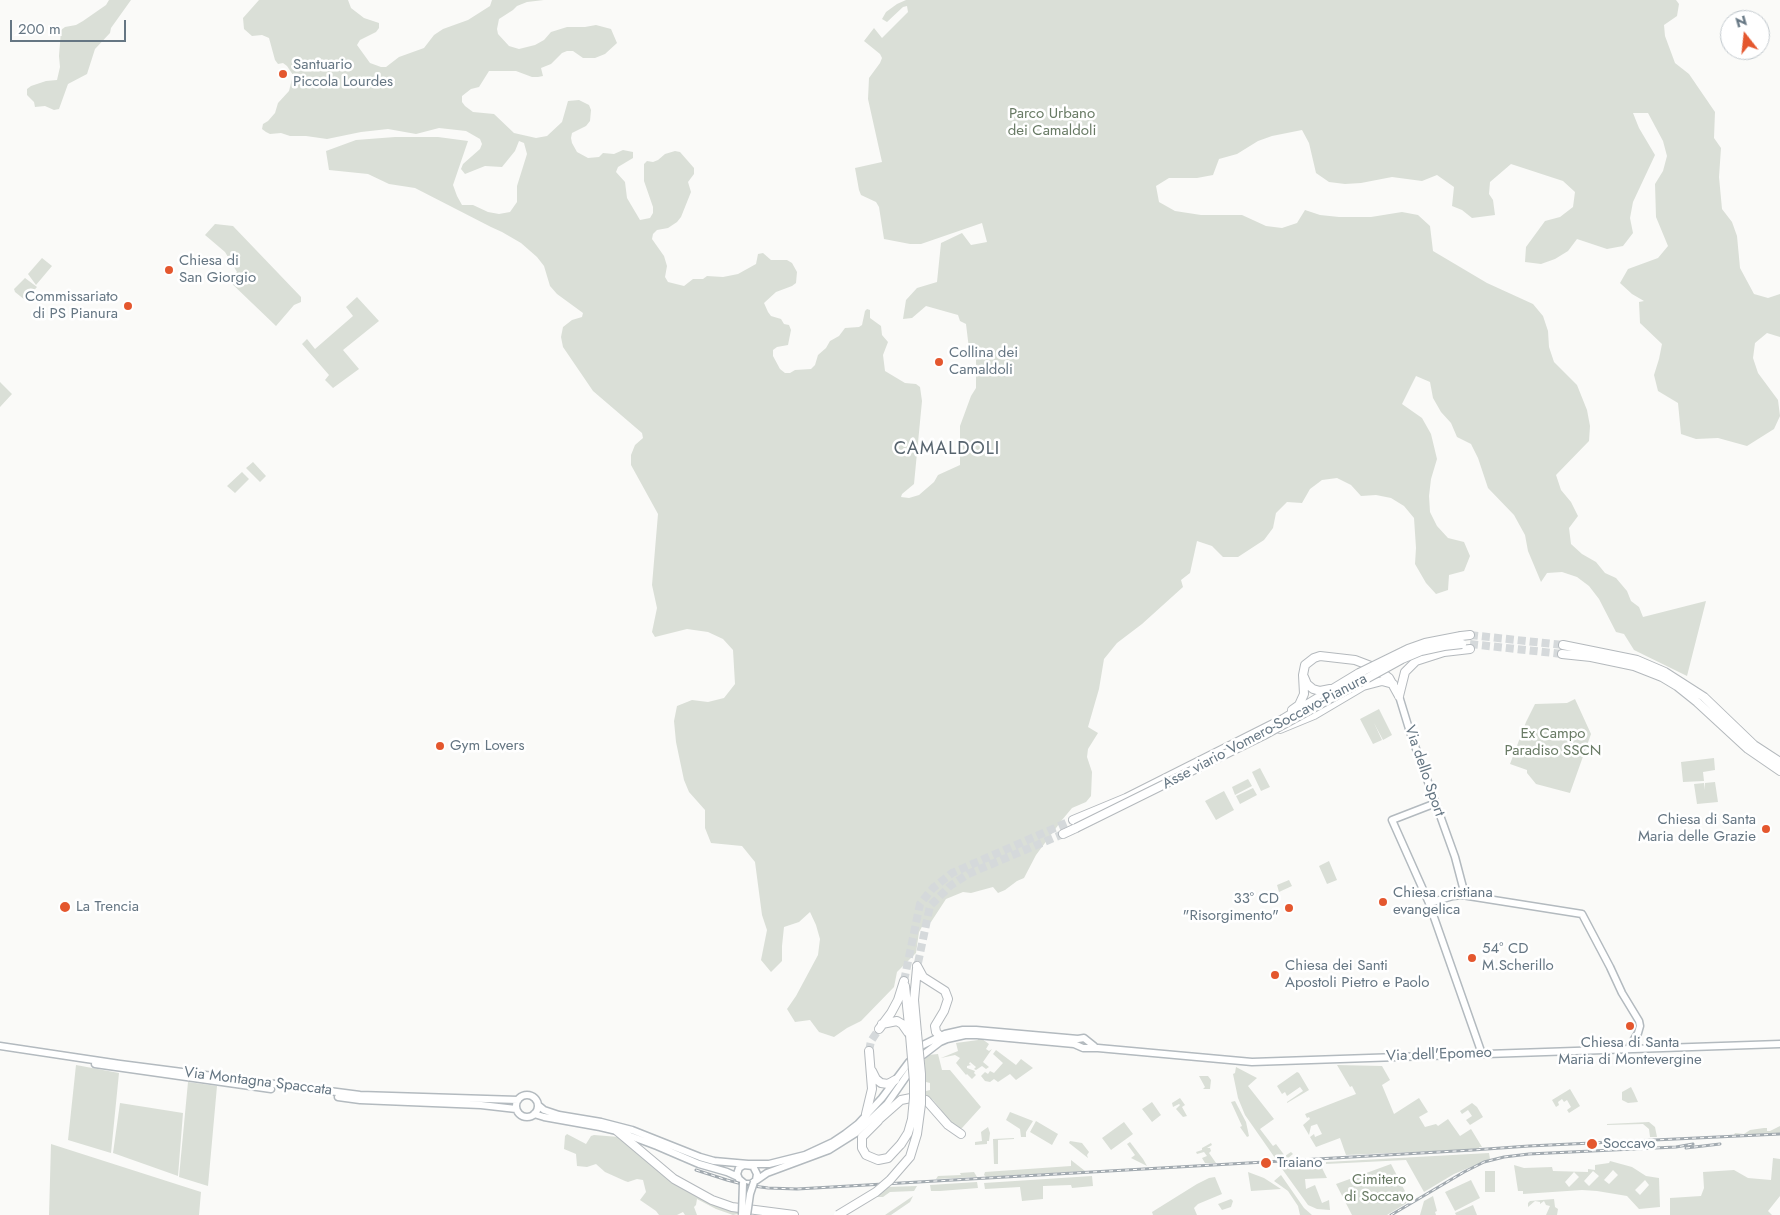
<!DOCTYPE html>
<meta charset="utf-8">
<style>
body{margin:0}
#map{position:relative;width:1780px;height:1215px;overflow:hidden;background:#fafaf8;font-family:Jost,sans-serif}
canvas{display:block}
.north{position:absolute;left:1720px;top:10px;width:50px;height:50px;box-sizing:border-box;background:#fff;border:1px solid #c1c8cd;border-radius:50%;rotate:344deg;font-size:14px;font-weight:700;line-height:20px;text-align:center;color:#657683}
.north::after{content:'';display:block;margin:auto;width:18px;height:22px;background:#e4572e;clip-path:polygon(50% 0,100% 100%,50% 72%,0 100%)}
.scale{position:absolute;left:10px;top:20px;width:116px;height:22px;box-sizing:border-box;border:2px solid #657683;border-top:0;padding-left:6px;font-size:15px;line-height:18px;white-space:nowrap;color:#657683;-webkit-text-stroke:4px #fff;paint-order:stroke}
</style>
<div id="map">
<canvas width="1780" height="1215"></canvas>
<div class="north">N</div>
<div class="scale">200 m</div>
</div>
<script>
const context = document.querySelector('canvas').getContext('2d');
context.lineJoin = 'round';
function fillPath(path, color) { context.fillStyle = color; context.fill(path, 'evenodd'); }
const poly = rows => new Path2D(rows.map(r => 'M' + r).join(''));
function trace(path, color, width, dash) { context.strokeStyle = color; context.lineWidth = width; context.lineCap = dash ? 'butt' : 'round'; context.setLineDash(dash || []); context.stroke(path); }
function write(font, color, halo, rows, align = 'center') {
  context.font = font + ' Jost,sans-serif'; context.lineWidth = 5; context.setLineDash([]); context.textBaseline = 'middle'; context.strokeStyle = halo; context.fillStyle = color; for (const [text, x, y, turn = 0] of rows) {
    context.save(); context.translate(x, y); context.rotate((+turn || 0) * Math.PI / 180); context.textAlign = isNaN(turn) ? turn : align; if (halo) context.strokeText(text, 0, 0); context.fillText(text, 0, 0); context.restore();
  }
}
fillPath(poly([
 [109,0,131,0,111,28,110,33,95,49,87,74,68,84,59,109,54,110,45,106,35,107,34,102,27,95,27,89,31,86,46,81,57,80,60,67,59,56,61,30,65,27,76,25,83,21,106,5],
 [259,0,348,0,351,8,364,18,379,23,379,28,376,32,360,40,357,45,370,63,381,67,386,67,399,57,424,48,434,35,443,29,468,20,490,6,492,0,544,0,527,2,517,6,513,10,499,19,497,29,498,34,509,46,519,49,535,45,544,40,551,32,567,27,585,27,596,25,611,29,617,43,605,54,595,58,583,58,573,51,567,51,562,53,551,64,541,68,543,76,538,77,532,77,516,71,489,71,479,87,471,89,462,96,462,102,465,106,473,112,494,114,514,133,536,138,547,136,562,122,568,101,579,100,589,105,591,110,590,121,586,126,572,133,571,138,572,143,577,152,588,158,599,157,603,153,614,154,623,150,633,152,633,158,618,167,616,172,625,182,627,198,640,220,650,218,653,213,653,207,644,181,644,164,647,161,653,162,658,160,665,154,675,151,680,152,694,168,694,174,688,182,691,192,681,217,677,222,668,228,657,230,653,234,652,239,664,256,667,266,665,277,668,282,684,286,693,279,703,279,707,276,723,277,738,274,756,264,758,254,763,253,771,260,787,260,792,263,797,272,796,283,792,286,776,292,764,303,768,312,771,316,781,319,784,324,789,325,791,330,788,345,777,347,773,350,773,356,780,369,785,373,790,373,795,370,811,369,815,365,818,355,826,348,830,341,839,336,845,328,859,327,862,325,865,311,867,309,870,310,870,318,881,326,882,335,888,342,883,355,885,371,905,383,916,384,920,387,922,401,914,484,902,494,901,497,909,498,919,495,934,482,938,475,960,465,960,426,971,396,976,388,976,359,970,357,966,324,960,321,958,315,926,306,912,318,903,319,906,300,917,288,937,282,941,243,962,233,971,245,987,242,982,223,921,244,910,244,884,239,879,207,876,202,861,195,859,190,855,168,882,162,868,99,869,78,880,63,882,58,880,54,864,41,874,28,882,38,908,12,907,6,903,7,887,22,882,19,886,12,897,4,906,0,1676,0,1679,4,1677,16,1664,25,1665,36,1675,63,1689,74,1715,112,1714,138,1721,148,1719,177,1722,209,1732,222,1737,236,1740,268,1754,294,1768,298,1780,294,1780,337,1767,333,1755,343,1753,358,1758,373,1778,400,1780,416,1774,429,1747,446,1718,438,1696,439,1681,434,1678,403,1658,391,1654,375,1659,359,1662,344,1640,323,1639,302,1644,301,1632,294,1620,283,1628,269,1658,258,1668,246,1656,217,1655,184,1663,171,1667,156,1663,141,1648,113,1633,113,1639,128,1655,155,1633,202,1630,218,1633,233,1623,246,1607,249,1577,239,1568,251,1555,259,1541,264,1525,262,1526,247,1545,221,1560,217,1573,207,1575,192,1563,181,1511,164,1490,182,1489,194,1493,200,1495,215,1472,218,1462,210,1452,206,1454,187,1437,175,1422,181,1392,177,1361,183,1345,184,1329,182,1316,173,1309,143,1302,130,1272,136,1258,141,1237,154,1219,159,1213,175,1197,178,1169,178,1156,186,1159,202,1175,211,1201,215,1242,215,1266,226,1282,228,1297,223,1305,210,1320,215,1339,217,1371,217,1402,212,1418,215,1430,226,1433,251,1487,283,1533,304,1543,316,1548,331,1549,347,1554,362,1577,385,1587,410,1590,426,1589,441,1556,475,1561,490,1571,502,1578,516,1569,528,1571,544,1582,554,1596,562,1605,573,1616,578,1627,591,1631,601,1639,607,1643,617,1706,601,1687,676,1634,650,1624,634,1616,632,1599,599,1589,586,1577,577,1562,572,1547,573,1541,582,1528,551,1525,535,1514,515,1488,488,1478,458,1471,444,1457,437,1451,423,1441,412,1433,398,1430,382,1416,376,1402,404,1422,418,1431,434,1437,459,1431,479,1429,496,1430,512,1437,526,1448,538,1464,542,1470,556,1464,571,1449,575,1448,590,1436,594,1426,583,1415,564,1416,548,1414,518,1404,506,1391,498,1376,495,1361,496,1351,485,1337,478,1322,480,1310,489,1302,503,1287,502,1276,513,1273,528,1264,540,1238,557,1223,557,1212,546,1197,541,1190,573,1181,580,1183,587,1142,624,1117,643,1104,659,1099,689,1088,727,1098,733,1088,749,1087,757,1092,772,1091,796,1086,802,1072,808,1062,820,1036,855,1024,878,1017,881,1005,890,998,893,993,887,971,893,963,892,946,899,931,922,923,925,919,932,916,953,897,972,894,987,861,1021,847,1028,834,1037,819,1032,810,1020,795,1022,787,1009,796,996,818,955,820,939,816,925,810,912,799,922,784,927,782,946,782,961,771,972,761,960,767,930,762,915,755,862,742,846,711,843,705,828,705,810,689,792,684,780,676,742,674,721,677,706,692,700,708,702,724,698,735,684,733,650,723,639,708,632,687,629,655,637,652,632,657,608,652,585,658,514,631,465,631,455,635,445,643,438,642,433,593,391,563,347,561,337,563,327,572,320,582,317,583,313,557,294,550,286,544,266,537,257,521,243,502,232,491,227,415,188,389,184,368,174,329,170,326,151,356,140,395,137,438,137,468,141,453,185,457,196,462,205,473,205,488,212,499,214,510,212,517,202,517,186,527,154,524,143,519,141,515,151,502,167,485,166,465,174,461,169,463,164,480,149,482,144,480,139,466,131,439,128,416,134,388,129,361,132,327,139,306,136,290,136,281,133,270,134,266,132,262,129,263,124,268,121,275,113,278,103,289,91,293,75,287,66,283,63,278,64,275,60,269,38,262,35,252,36,244,29,243,18],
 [215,224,233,226,301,297,301,302,294,305,276,326,228,280,237,272,225,252,205,235],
 [42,258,52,266,36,285,28,274],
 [25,278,37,287,25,300,15,292,14,289],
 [357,297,379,321,343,350,359,369,333,388,325,380,329,375,302,344,307,339,315,349,353,316,346,307],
 [0,382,12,394,0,407],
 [253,462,266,476,260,482,246,468],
 [242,472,249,479,235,493,227,486],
 [1575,699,1591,734,1570,793,1536,784,1527,773,1527,770,1510,764,1526,722,1535,704,1567,703],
 [1379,709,1392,735,1383,740,1374,723,1382,740,1373,744,1360,719],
 [1714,758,1715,770,1703,772,1704,781,1683,782,1681,762],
 [1260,768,1270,787,1261,791,1252,772],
 [1248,779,1252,786,1235,795,1232,787],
 [1715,782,1718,802,1697,804,1694,784,1704,783,1705,790,1705,783],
 [1253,788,1257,795,1240,804,1236,796],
 [1224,791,1234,810,1216,820,1205,801],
 [1329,861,1337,880,1327,884,1319,866],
 [1289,880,1292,886,1279,892,1277,885],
 [978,1039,982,1039,989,1044,986,1049,989,1051,992,1049,983,1062,989,1067,986,1069,982,1066,976,1070,974,1069,976,1067,970,1062,969,1064,971,1065,967,1066,967,1068,975,1071,974,1073,976,1075,972,1079,967,1074,966,1075,956,1063,960,1058,955,1055,941,1058,958,1051,956,1043,978,1040],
 [996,1050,1016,1065,1021,1059,1033,1068,1016,1080,1010,1074,998,1082,994,1079,990,1082,985,1081,981,1076,985,1072,988,1074,990,1071,994,1073,1003,1063,993,1054],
 [938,1054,942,1070,950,1070,981,1107,962,1128,957,1128,953,1125,933,1100,926,1097,926,1091,930,1090,930,1083,926,1082,924,1060,928,1055],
 [76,1065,119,1073,111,1153,68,1140],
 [1337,1065,1382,1066,1390,1080,1382,1085,1394,1114,1419,1098,1428,1112,1419,1117,1425,1127,1436,1124,1438,1126,1448,1119,1460,1136,1471,1129,1482,1147,1479,1147,1480,1149,1346,1155,1340,1138,1316,1147,1310,1137,1314,1134,1315,1137,1322,1134,1317,1124,1311,1126,1309,1135,1303,1125,1310,1119,1309,1117,1307,1118,1305,1114,1356,1094,1352,1086,1350,1087],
 [1236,1067,1257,1078,1248,1086,1274,1119,1260,1129,1273,1146,1276,1144,1285,1156,1291,1152,1293,1154,1288,1158,1275,1158,1245,1115,1238,1098,1233,1074,1235,1073],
 [1297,1072,1299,1073,1309,1090,1287,1103,1287,1102,1303,1091,1300,1087,1287,1096,1285,1092,1282,1094,1277,1086],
 [1199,1076,1208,1076,1211,1080,1210,1089,1203,1089,1205,1087],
 [188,1082,217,1086,208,1186,179,1177],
 [1631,1087,1634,1093,1638,1102,1628,1103,1622,1100,1622,1092],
 [1570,1089,1580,1106,1569,1113,1567,1110,1571,1107,1567,1100,1564,1102,1562,1099,1558,1102,1559,1105,1556,1107,1552,1100],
 [1180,1098,1185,1105,1182,1107,1187,1116,1183,1117,1176,1109,1180,1105,1179,1104,1173,1107,1172,1103],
 [1235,1101,1246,1122,1249,1136,1247,1137,1240,1127,1242,1126,1231,1102],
 [1152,1102,1161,1115,1152,1122,1142,1109],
 [120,1103,183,1113,178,1176,113,1153],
 [1472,1103,1477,1107,1483,1117,1470,1125,1466,1120,1472,1116,1468,1110,1462,1114,1460,1111],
 [1010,1112,1033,1121,1026,1132,1026,1137,1021,1137,1020,1129,1006,1120],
 [1036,1121,1058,1134,1052,1145,1030,1132],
 [1124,1122,1133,1134,1111,1150,1102,1138],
 [1649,1122,1655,1127,1657,1137,1650,1137,1649,1129,1643,1124,1607,1125,1607,1124],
 [1780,1126,1780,1133,1734,1135,1735,1133,1744,1134,1750,1130,1764,1128,1767,1128,1767,1131,1770,1131],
 [988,1127,990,1133,989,1141,987,1141,987,1144,975,1145,975,1142,982,1141,981,1132],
 [567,1134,586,1144,591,1136,594,1135,619,1137,669,1179,739,1209,738,1214,733,1215,716,1209,697,1199,696,1205,694,1207,697,1215,685,1215,683,1212,677,1215,659,1215,656,1211,640,1200,646,1192,643,1180,637,1179,628,1182,625,1181,605,1172,596,1164,587,1167,577,1166,576,1154,564,1149,565,1136],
 [1014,1138,1014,1139,998,1140,998,1164,994,1164,993,1139],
 [1070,1141,1082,1143,1089,1152,1087,1155,1088,1158,1069,1143],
 [1130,1142,1143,1159,1147,1166,1131,1158,1135,1155,1127,1144],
 [1211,1143,1212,1145,1207,1148,1210,1148,1211,1151,1209,1153,1216,1163,1205,1163,1202,1158,1207,1156,1204,1152,1197,1154,1196,1152,1202,1150,1202,1148],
 [51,1144,201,1192,199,1215,49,1215],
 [1489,1153,1490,1159,1454,1174,1424,1192,1406,1160,1326,1164,1326,1162],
 [1773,1158,1780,1159,1780,1196,1768,1211,1772,1215,1670,1215,1670,1198,1701,1196,1704,1188,1703,1172,1734,1170,1748,1178,1771,1180],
 [1071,1160,1085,1171,986,1177,984,1175,985,1172,1071,1166],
 [1610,1161,1632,1167,1646,1176,1659,1178,1660,1207,1639,1209,1627,1196,1597,1191,1582,1190,1523,1194,1523,1191,1518,1191,1514,1165,1524,1168,1552,1167,1553,1171,1588,1172,1588,1169,1595,1170,1595,1165,1609,1163],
 [1613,1170,1618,1175,1609,1184,1604,1180],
 [1593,1171,1599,1176,1589,1186,1584,1181],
 [1574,1172,1579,1177,1569,1187,1565,1182],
 [1645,1180,1649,1185,1640,1195,1635,1190],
 [1320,1164,1327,1178,1305,1179,1306,1189,1315,1185,1322,1203,1329,1200,1330,1210,1317,1209,1308,1205,1280,1166],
 [1391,1164,1410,1201,1387,1215,1352,1215,1336,1184],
 [1485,1171,1495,1171,1495,1192,1485,1192],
 [974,1172,977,1177,936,1179,938,1176,961,1175,960,1173],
 [1248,1172,1264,1178,1281,1189,1251,1191],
 [1281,1175,1304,1208,1312,1215,1300,1215,1298,1206,1288,1191,1274,1181],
 [1092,1176,1093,1186,1072,1188,1071,1185,1043,1186,1043,1199,1022,1201,1020,1187,985,1189,984,1183],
 [1215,1177,1222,1194,1198,1204,1194,1208,1197,1215,1153,1215,1152,1212,1197,1184,1209,1178],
 [1471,1180,1480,1198,1455,1211,1445,1192],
 [977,1182,978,1188,940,1191,931,1191,930,1185],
 [917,1186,914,1191,890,1192,883,1197,874,1197,887,1187],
 [913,1196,910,1202,891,1215,885,1215],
 [1433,1196,1437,1211,1435,1212,1436,1215,1420,1215,1424,1201],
 [1231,1199,1233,1201,1231,1207,1222,1210,1218,1204],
 [1554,1199,1555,1207,1558,1209,1557,1215,1546,1215,1550,1206,1546,1205,1544,1201,1540,1204,1540,1202,1535,1201,1528,1207,1528,1203,1530,1201],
 [1473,1205,1477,1215,1456,1215,1455,1213]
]), '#dadfd7');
trace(poly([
 [1470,635,1563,645],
 [1470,644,1562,654],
 [918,963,930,906,950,886,968,874,1063,834],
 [904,981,920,904,933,888,952,873,1073,820],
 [869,1051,871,1041,879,1029]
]), '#d5d9db', 8, [8, 4]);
const secondary = poly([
 [1399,696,1410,732,1455,857,1465,895],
 [1436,803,1392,820,1429,903,1482,1054],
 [1429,903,1453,896,1462,895,1582,914,1610,967,1622,993,1639,1021,1640,1026,1638,1033,1628,1049],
 [0,1046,120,1064,360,1095,518,1100],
 [921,1046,945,1034,963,1030,976,1030,1078,1039,1084,1038,1094,1046],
 [923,1055,940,1042,947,1039,965,1035,977,1035,1074,1044,1083,1048,1098,1048,1252,1062,1780,1044],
 [95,1064,271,1089],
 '516 1106a11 11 0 1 1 22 0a11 11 0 1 1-22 0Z',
 [338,1097,360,1100,481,1105,516,1109],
 [538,1105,544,1110,559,1115,601,1122,632,1130,700,1157,714,1161,748,1164,769,1164,805,1155,833,1142,845,1134,858,1124,882,1098,909,1062],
 [534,1114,544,1117,600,1127,617,1131,657,1146,699,1164,727,1172,738,1177],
 [756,1180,757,1174,753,1166,744,1165,739,1168,737,1174,739,1179,745,1184,751,1184,767,1173,829,1150,856,1133,887,1104,910,1071]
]);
const highway = poly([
 [1461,636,1470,635],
 [1563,645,1637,660,1665,672,1704,697,1754,745,1780,762],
 [1562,654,1591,657,1634,666,1662,677,1677,686,1697,702,1748,749,1780,771],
 [1304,677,1307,684,1313,689,1320,691,1330,689],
 [1399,696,1405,672,1416,661,1444,652,1470,649],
 [1292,710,1299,705,1304,694,1303,675,1305,665,1314,658,1320,656,1355,660,1376,668,1389,678,1399,696],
 [1280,729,1314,715,1363,686,1382,681,1393,684],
 [1073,820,1126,798,1283,719,1359,673],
 [1063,834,1076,828],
 [917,966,923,977,945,991,948,999,944,1011,935,1026,936,1032,940,1036],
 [905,986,910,1035],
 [882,1024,897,1021,902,1024,909,1034],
 [879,1029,891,1013,898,1000,904,981],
 [917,1033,914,1000,917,968],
 [872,1071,876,1079,881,1083,888,1084,895,1080],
 [926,1100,948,1125,961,1134],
 [866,1114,872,1089,869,1051],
 [878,1121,862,1137,862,1148,866,1155,878,1160,888,1158,901,1144],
 [876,1122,901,1100,911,1098],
 [617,1131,674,1179,712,1200,732,1207,794,1215]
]);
trace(secondary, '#b3babf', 9);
trace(highway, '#b4b9bd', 10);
trace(secondary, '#fff', 6);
trace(highway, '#fff', 8);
const rail = poly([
 [1686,1148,1720,1144],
 [696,1170,727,1180,746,1185,768,1188,797,1189,1473,1150,1529,1146,1780,1134],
 [1391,1215,1464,1172,1484,1162,1504,1157,1529,1154,1676,1147,1693,1144]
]);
trace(rail, '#a2aab0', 3);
trace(rail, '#fff', 1, [4]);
const secondaryBridge = poly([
 [742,1215,743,1183],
 [747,1215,750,1194,754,1182]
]);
const highwayBridge = poly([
 [1359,673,1408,649,1425,643,1461,636],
 [1076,828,1264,735,1402,659,1421,651,1444,646,1462,644],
 [901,1144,908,1133,912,1119,914,1098,914,1082,910,1035],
 [838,1215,876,1192,890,1180,910,1157,917,1134,921,1104,921,1074,917,1033]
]);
trace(secondaryBridge, '#b3babf', 9, []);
trace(highwayBridge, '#b4b9bd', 10, []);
trace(secondaryBridge, '#fff', 6);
trace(highwayBridge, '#fff', 8);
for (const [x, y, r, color] of [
 [283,74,5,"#e4572e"],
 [169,270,5,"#e4572e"],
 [128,306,5,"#e4572e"],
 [939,362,5,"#e4572e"],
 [440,746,5,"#e4572e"],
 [1766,829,5,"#e4572e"],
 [1383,902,5,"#e4572e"],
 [65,907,6,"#e4572e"],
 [1289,908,5,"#e4572e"],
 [1472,958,5,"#e4572e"],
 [1275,975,5,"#e4572e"],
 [1630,1026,5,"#e4572e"],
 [1592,1144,6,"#e4572e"],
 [1266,1163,6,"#e4572e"]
]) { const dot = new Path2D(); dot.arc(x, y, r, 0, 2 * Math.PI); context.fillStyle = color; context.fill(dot); trace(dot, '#fff', 2); }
write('15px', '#657683', '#fff', [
 ["Santuario",293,65],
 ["Piccola Lourdes",293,82],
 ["Chiesa di",179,261],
 ["San Giorgio",179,278],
 ["Commissariato",118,297,"right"],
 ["di PS Pianura",118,314,"right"],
 ["Collina dei",949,353],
 ["Camaldoli",949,370],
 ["Gym Lovers",450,746],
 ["Chiesa di Santa",1756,820,"right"],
 ["Maria delle Grazie",1756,837,"right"],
 ["Chiesa cristiana",1393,893],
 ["evangelica",1393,910],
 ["33° CD",1279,899,"right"],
 ["\"Risorgimento\"",1279,916,"right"],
 ["La Trencia",76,907],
 ["54° CD",1482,949],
 ["M.Scherillo",1482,966],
 ["Chiesa dei Santi",1285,966],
 ["Apostoli Pietro e Paolo",1285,983],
 ["Chiesa di Santa",1630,1043,"center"],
 ["Maria di Montevergine",1630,1060,"center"],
 ["Soccavo",1603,1144],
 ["Traiano",1277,1163]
], 'left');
write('15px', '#687a64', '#fff', [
 ["Parco Urbano",1052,114],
 ["dei Camaldoli",1052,131],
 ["Ex Campo",1553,734],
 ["Paradiso SSCN",1553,751],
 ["Cimitero",1379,1180],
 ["di Soccavo",1379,1197]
]);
write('15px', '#657683', '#fff', [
 ["Asse viario Vomero-Soccavo-Pianura",1265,732,-28],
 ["Via dello Sport",1424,771,71],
 ["Via dell'Epomeo",1439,1055,-2],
 ["Via Montagna Spaccata",258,1082,7]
]);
context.letterSpacing = '1px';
write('18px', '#57646e', '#fff', [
 ["CAMALDOLI",947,450]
]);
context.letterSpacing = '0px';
</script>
